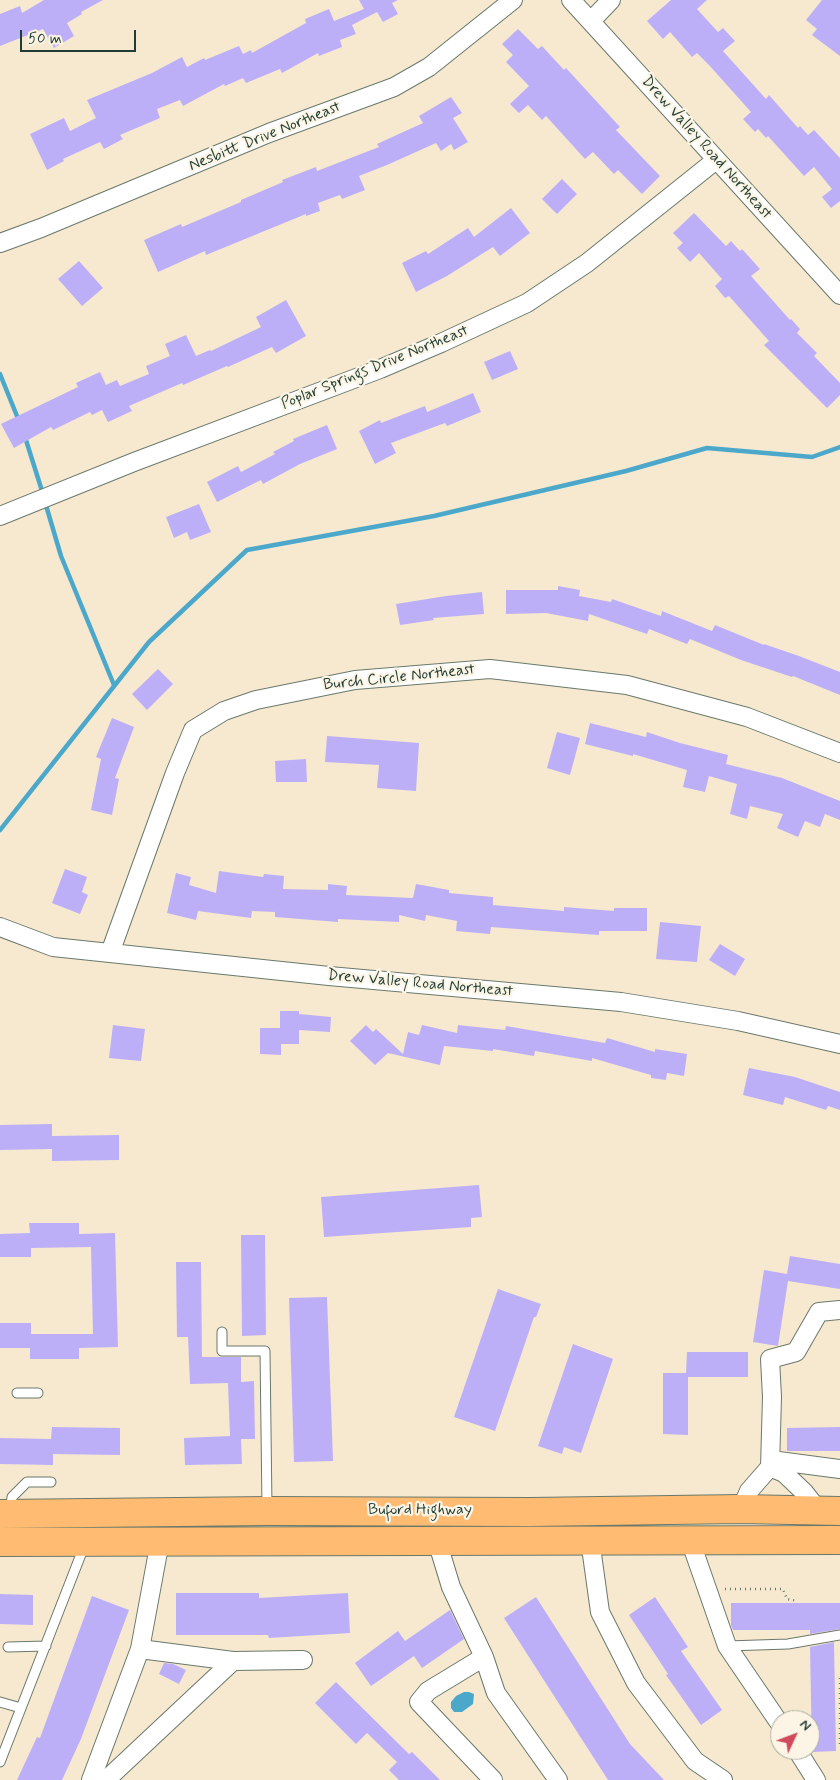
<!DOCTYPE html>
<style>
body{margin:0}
#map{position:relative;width:840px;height:1780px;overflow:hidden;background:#f6e9d0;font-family:Mynerve,sans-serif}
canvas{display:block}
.north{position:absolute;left:770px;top:1710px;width:50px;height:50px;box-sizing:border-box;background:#fcf5e5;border:1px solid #a4ab9e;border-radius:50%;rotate:47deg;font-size:14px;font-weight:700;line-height:20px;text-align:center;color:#1f3d34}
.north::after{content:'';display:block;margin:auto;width:18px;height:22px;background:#d1495b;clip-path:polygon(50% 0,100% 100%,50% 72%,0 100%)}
.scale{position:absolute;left:20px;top:30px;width:116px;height:22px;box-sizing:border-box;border:2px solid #1f3d34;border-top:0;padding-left:6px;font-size:15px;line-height:18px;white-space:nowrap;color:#1f3d34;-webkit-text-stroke:4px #fcf5e5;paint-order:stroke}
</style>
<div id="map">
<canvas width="840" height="1780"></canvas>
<div class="north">N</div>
<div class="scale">50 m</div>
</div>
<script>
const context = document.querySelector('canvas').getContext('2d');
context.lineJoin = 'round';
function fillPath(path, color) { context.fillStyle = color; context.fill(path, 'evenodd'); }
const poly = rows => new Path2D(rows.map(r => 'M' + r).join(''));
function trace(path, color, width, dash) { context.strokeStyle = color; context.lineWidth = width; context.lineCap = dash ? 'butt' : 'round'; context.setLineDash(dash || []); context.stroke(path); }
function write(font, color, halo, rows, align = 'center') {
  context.font = font + ' Mynerve,sans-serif'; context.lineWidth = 4.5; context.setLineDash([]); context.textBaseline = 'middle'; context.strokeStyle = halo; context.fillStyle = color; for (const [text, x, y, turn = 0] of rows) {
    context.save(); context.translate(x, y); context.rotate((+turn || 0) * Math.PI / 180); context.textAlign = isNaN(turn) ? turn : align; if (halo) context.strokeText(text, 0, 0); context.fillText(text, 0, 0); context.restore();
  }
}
fillPath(poly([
 [464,1692,469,1692,474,1694,473,1704,462,1712,454,1712,451,1708,451,1702,456,1696]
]), '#4ca8ca');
trace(poly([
 [0,374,19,421],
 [25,437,43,494],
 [45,502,61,556,114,685],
 [0,830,149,642,247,550,434,516,626,471,707,448,812,457,840,447]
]), '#4ca8ca', 4.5);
fillPath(poly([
 [44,0,103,0,81,12,82,14,67,23,74,36,54,48,43,29,0,46,0,14,20,6,22,13],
 [359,0,398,0,392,3,398,14,383,22,377,12,352,25,356,34,340,40,342,47,319,56,318,53,282,73,280,69,246,83,243,78,225,86,224,84,183,106,180,100,157,109,160,118,120,135,123,139,104,149,100,142,63,159,64,161,47,170,30,134,64,118,70,131,96,118,87,100,152,73,182,57,187,67,204,58,205,60,239,46,243,54,251,50,252,53,306,23,305,19,329,9,334,21,364,9],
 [671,0,707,0,697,9,718,32,723,28,735,41,723,51,766,99,769,95,798,128,800,126,808,135,814,130,840,158,840,201,831,208,822,197,832,189,814,167,804,176,768,136,766,138,758,129,755,132,743,119,751,112,709,65,697,53,692,57,670,32,663,39,647,21],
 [822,0,840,0,840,56,812,35,817,29,806,20],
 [518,29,538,49,542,46,564,70,566,68,620,127,616,130,660,176,642,194,618,170,614,174,593,152,585,159,546,116,542,120,528,105,519,113,510,104,529,86,506,62,513,55,502,44],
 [451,97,462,113,453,118,468,142,454,150,451,144,441,151,436,143,387,165,359,176,365,190,342,199,340,195,318,203,320,211,306,216,306,214,206,255,205,251,158,272,144,240,181,224,182,227,241,202,241,200,283,182,282,180,316,167,317,171,379,147,377,144,423,123,419,116],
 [562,179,577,194,557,214,542,199],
 [511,208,530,233,500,256,493,247,447,276,416,292,402,263,426,251,428,254,468,228,474,237],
 [694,213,726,246,731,241,740,251,742,249,760,269,751,276,790,320,791,319,800,329,797,333,817,353,814,356,840,383,840,395,827,408,764,345,769,341,729,296,725,298,715,286,722,279,699,253,690,262,677,248,683,243,673,233],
 [79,261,103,288,82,306,58,279],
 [286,300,306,336,276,353,272,347,228,367,227,366,183,385,182,383,129,406,132,411,108,422,102,410,92,415,90,412,53,430,51,427,14,448,1,424,78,387,76,383,100,372,106,385,117,380,120,386,149,374,146,366,170,356,165,344,186,335,196,356,210,350,211,351,261,327,256,317],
 [510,351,518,369,492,380,484,362],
 [473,393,481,412,447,426,445,423,391,443,396,453,375,464,359,431,380,420,381,423,425,406,427,412],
 [327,425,337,449,300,464,263,484,261,480,217,502,207,482,238,466,241,472,275,454,273,452,294,441,293,439],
 [199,504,211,532,190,540,187,532,174,538,166,517],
 [558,586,580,590,579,596,611,602,612,599,661,616,662,611,712,631,715,625,764,645,764,644,799,656,840,672,840,695,793,676,792,677,741,660,690,639,687,644,649,629,647,634,589,614,588,621,546,613,506,614,506,590,558,590],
 [482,592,484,614,433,618,434,620,400,625,396,604,446,596],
 [158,669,173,684,147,710,132,694],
 [112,718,134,727,115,778,119,779,112,815,91,810,101,759,96,757],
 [590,723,646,737,647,732,680,743,728,755,726,764,782,778,840,801,840,820,825,814,820,827,805,821,798,837,777,828,783,814,750,806,747,819,730,814,737,784,709,776,705,792,683,787,687,770,633,754,633,756,585,744],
 [557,732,580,738,570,775,547,768],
 [327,736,419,743,416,791,377,788,379,765,325,762],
 [306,759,307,782,276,782,275,761],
 [65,869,87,877,82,892,88,895,80,914,52,903],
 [219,871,263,877,264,874,284,876,283,889,328,890,328,884,347,886,346,895,413,898,416,884,449,890,449,893,493,897,493,905,564,911,564,907,614,911,614,908,647,908,647,931,599,931,599,935,491,927,490,934,456,931,457,921,426,915,425,921,399,915,399,922,338,919,338,922,300,919,275,917,275,912,252,911,251,918,198,911,196,920,167,913,176,873,191,877,189,885,216,893],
 [660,922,701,926,697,962,656,959],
 [720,944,745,959,735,976,709,960],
 [280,1011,299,1011,299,1014,331,1017,330,1032,299,1030,299,1044,281,1044,281,1055,260,1054,260,1028,280,1028],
 [113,1025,145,1029,141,1061,109,1058],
 [366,1025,373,1032,376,1029,403,1054,408,1032,419,1035,422,1025,457,1033,458,1025,505,1030,506,1026,605,1043,607,1038,655,1052,655,1049,687,1054,684,1076,667,1073,666,1080,651,1078,651,1075,592,1058,592,1061,535,1051,534,1056,493,1049,493,1051,444,1046,440,1065,388,1053,375,1065,350,1041],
 [749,1068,795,1077,840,1092,840,1110,828,1106,826,1110,785,1097,783,1105,743,1095],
 [52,1124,52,1136,119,1135,119,1160,52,1161,52,1149,0,1150,0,1125],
 [479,1185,482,1217,471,1218,471,1227,324,1237,321,1197],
 [29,1223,79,1223,79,1234,115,1233,118,1347,79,1348,79,1359,30,1359,30,1348,0,1348,0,1323,31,1323,31,1334,93,1334,91,1247,31,1248,31,1257,0,1257,0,1234,30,1233],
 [241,1235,265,1235,266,1335,242,1336],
 [790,1256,840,1264,840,1289,788,1281,778,1346,753,1342,764,1270,787,1274],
 [176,1262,201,1262,202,1357,241,1357,241,1382,254,1381,255,1439,241,1439,242,1464,185,1465,184,1438,230,1436,228,1383,190,1384,188,1337,177,1337],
 [498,1289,541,1304,536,1317,534,1317,495,1431,454,1417],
 [327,1297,333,1461,294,1462,289,1298],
 [573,1344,613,1359,581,1453,564,1447,562,1454,538,1446],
 [687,1352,748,1352,748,1377,688,1377,688,1435,663,1434,663,1373,686,1373],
 [52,1427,120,1428,120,1455,53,1454,53,1465,0,1464,0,1438,51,1439],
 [840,1427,840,1451,787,1451,787,1428],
 [176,1593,259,1593,259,1598,348,1593,350,1633,269,1638,268,1635,176,1635],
 [0,1594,33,1595,33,1625,0,1624],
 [92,1596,129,1610,81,1739,62,1780,17,1780,37,1737,40,1738],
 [536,1597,630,1744,664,1780,608,1780,504,1618],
 [655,1597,688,1647,681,1651,722,1710,701,1725,666,1675,668,1674,629,1615],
 [731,1603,840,1603,840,1629,810,1634,810,1630,733,1630,731,1625],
 [450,1610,464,1639,422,1668,414,1656,371,1686,355,1663,398,1631,405,1641],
 [834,1642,836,1751,812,1752,810,1647],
 [164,1663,173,1664,186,1670,179,1684,159,1674],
 [336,1682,409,1754,412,1752,440,1780,399,1780,389,1770,397,1762,367,1733,356,1744,315,1703]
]), '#bdaff7');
const service = poly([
 [222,1332,222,1351,265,1351,267,1508],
 [17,1393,38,1393],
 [10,1512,12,1497,27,1482,51,1482],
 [727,1646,788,1644,840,1635],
 [8,1647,46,1646],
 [0,1702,21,1708],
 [0,1762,85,1544]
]);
const minor = poly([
 [571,0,840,295],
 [591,21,611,0],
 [0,243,41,228,269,133,394,87,429,67,513,0],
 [0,516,134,462,380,369,441,343,527,303,587,263,716,160],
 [0,927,53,947,329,976,621,1002,738,1021,840,1044],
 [110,953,175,773,193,730,224,711,256,700,355,680,490,669,627,685,747,717,840,753],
 [771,1460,840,1469],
 [770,1467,784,1473,804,1492,819,1511],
 [741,1509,749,1491,770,1467,772,1397,770,1359,796,1352,819,1312,840,1310],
 [590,1540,600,1612,636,1683,695,1761,723,1780],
 [690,1540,727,1646,780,1724],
 [437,1541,451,1587,484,1657,496,1693,558,1780],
 [140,1649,233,1661,303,1660],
 [484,1657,428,1691,419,1702,493,1780],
 [797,1750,816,1780],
 [91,1780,140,1649,160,1541],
 [106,1780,233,1661]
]);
const primary = poly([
 [0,1514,267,1511,530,1512,741,1509,840,1511],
 [0,1542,840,1540]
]);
trace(service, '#6a796b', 11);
trace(minor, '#6a796b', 20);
trace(primary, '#6a796b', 30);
trace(poly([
 [725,1589,783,1589,787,1599,798,1601],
 [840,1678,840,1746]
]), '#6a796b', 2.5, [1, 4]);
trace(service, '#fff', 9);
trace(minor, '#fff', 18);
trace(primary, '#febb71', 28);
write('16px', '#1f3d34', '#fcf5e5', [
 ["Nesbitt Drive Northeast",265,137,-22],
 ["Drew Valley Road Northeast",706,148,48],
 ["Poplar Springs Drive Northeast",375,368,-22],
 ["Burch Circle Northeast",399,678,-6],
 ["Drew Valley Road Northeast",420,984,5],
 ["Buford Highway",420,1511]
]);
</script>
